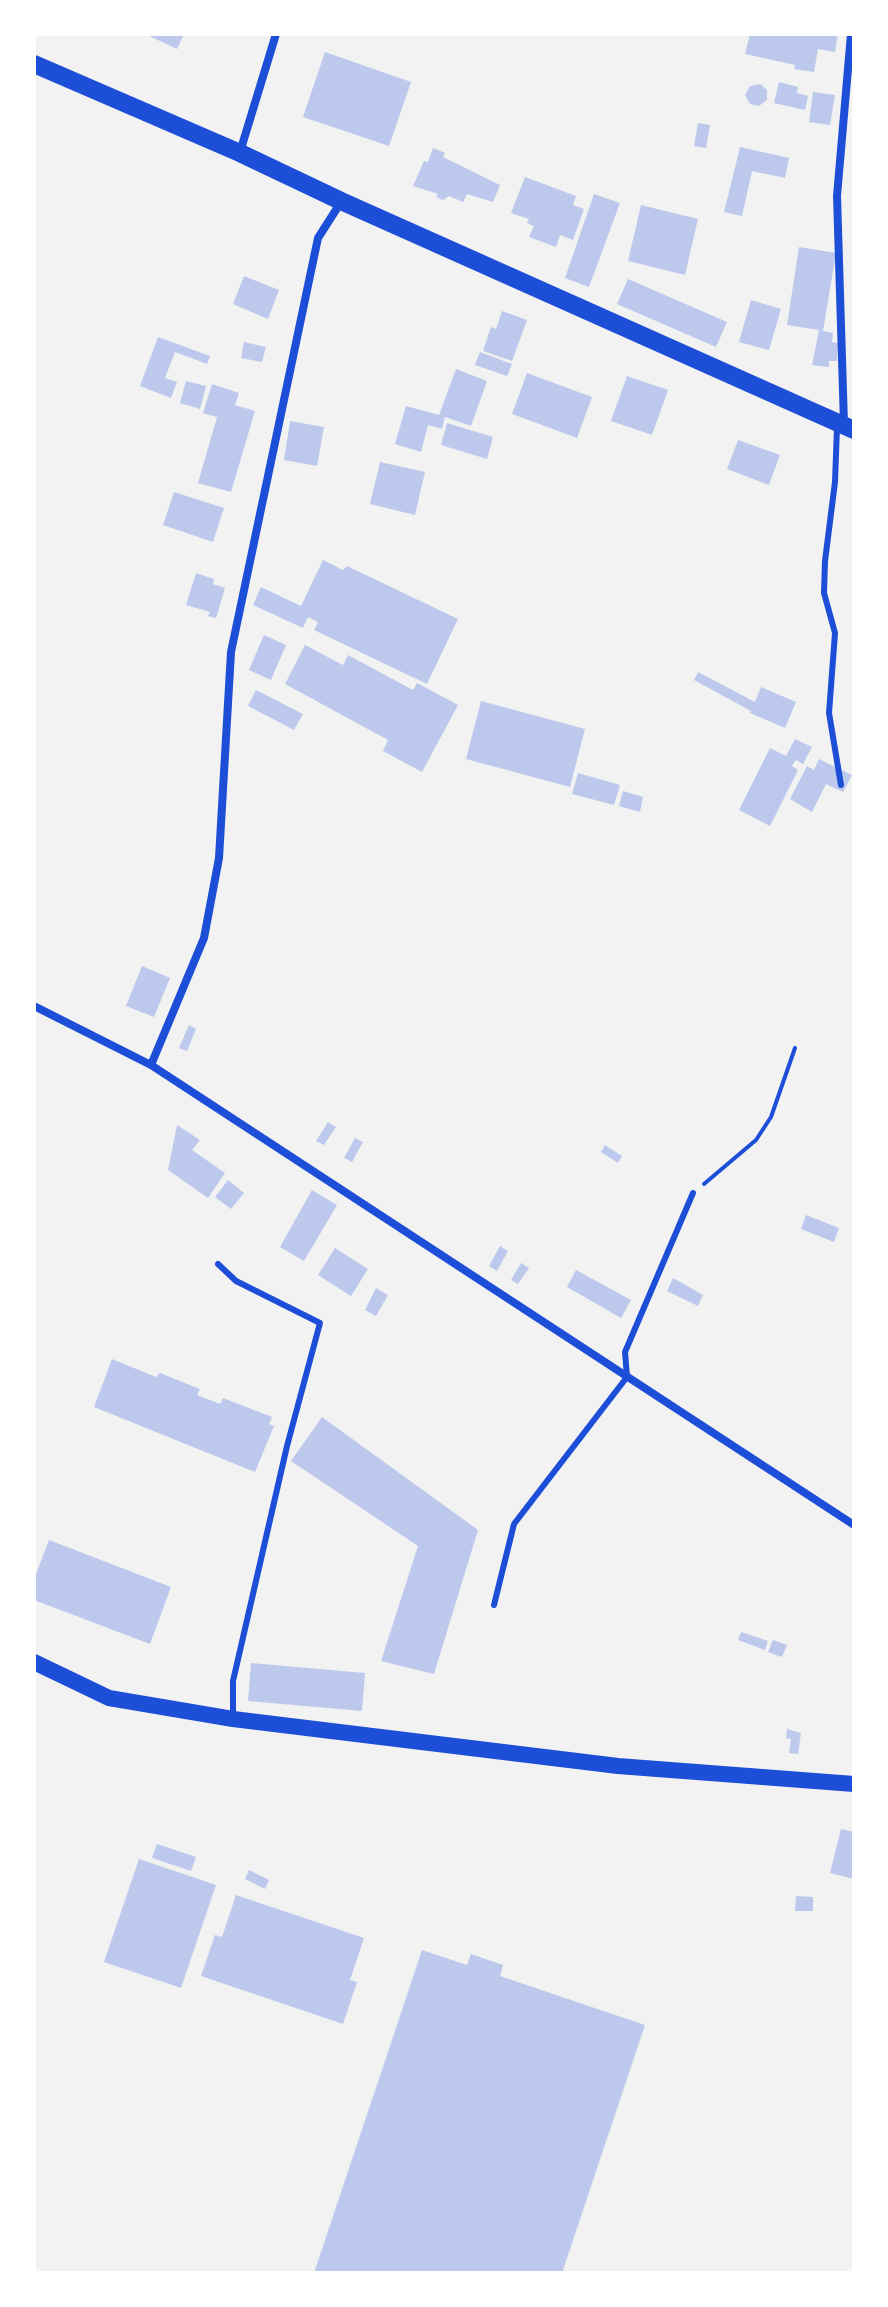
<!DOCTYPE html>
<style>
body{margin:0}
#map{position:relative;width:888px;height:2307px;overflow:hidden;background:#f2f2f2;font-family:Barlow,sans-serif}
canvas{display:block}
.frame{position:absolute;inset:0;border:36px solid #fff;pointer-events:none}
</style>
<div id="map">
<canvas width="888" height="2307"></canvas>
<div class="frame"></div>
</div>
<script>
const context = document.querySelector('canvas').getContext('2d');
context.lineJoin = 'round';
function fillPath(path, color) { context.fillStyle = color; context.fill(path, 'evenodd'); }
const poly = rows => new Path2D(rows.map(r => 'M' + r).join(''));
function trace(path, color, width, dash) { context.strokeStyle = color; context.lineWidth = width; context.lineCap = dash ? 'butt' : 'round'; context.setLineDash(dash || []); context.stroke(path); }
fillPath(poly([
 [145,34,184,34,177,49],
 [750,34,838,34,835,52,818,49,814,72,794,69,795,65,745,54],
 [325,52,411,82,389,146,303,117],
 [779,82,798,87,797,93,808,96,805,110,774,103],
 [760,84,767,90,767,100,759,106,750,104,745,95,750,86],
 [813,92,835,95,830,125,809,122],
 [698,123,710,125,706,148,694,146],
 [740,147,789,158,785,178,752,171,742,216,724,212],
 [433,148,445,153,443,157,500,185,493,202,467,194,463,202,449,196,443,200,436,197,438,194,413,186,424,161,428,162],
 [525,177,576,196,573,205,584,209,573,240,560,235,556,247,529,237,534,226,527,223,529,219,511,213],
 [594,194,620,203,589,287,565,278],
 [641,205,698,219,685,275,628,261],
 [799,247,836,253,823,331,833,333,832,342,838,343,837,361,829,361,829,367,812,365,819,330,787,325],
 [244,276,279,290,268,319,233,304],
 [628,279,727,322,716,347,617,304],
 [751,300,781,309,769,350,739,342],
 [502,311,527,320,512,361,483,351,491,327,496,329],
 [158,337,210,356,207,364,175,352,165,378,177,382,171,398,140,386],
 [244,342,266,347,262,362,241,358],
 [480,352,512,364,507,376,475,365],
 [456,369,487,381,471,426,445,417,442,429,428,425,421,452,395,444,406,406,439,415],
 [527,373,592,397,577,438,512,414],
 [627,376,668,390,652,435,611,421],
 [186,381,206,386,200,409,180,403],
 [212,384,239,393,235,405,255,411,231,492,198,483,217,417,203,413],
 [290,421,324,427,317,466,284,460],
 [447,423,493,437,487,459,441,445],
 [738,440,780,455,769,485,727,469],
 [380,462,425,472,415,515,370,504],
 [174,492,224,508,213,542,163,525],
 [323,560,343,570,347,566,458,619,427,684,314,630,318,622,308,617,303,628,253,605,261,587,301,606],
 [196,573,214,579,213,584,225,588,216,618,208,616,210,612,186,605],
 [264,635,286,645,271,680,249,670],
 [305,645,343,665,348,655,413,690,417,683,458,705,422,772,383,751,388,740,285,684],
 [698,672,755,702,761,687,796,702,785,728,750,713,751,711,694,680],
 [256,690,303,714,294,730,248,706],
 [481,701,585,729,570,787,466,759],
 [795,739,812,747,803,764,796,760,792,766,798,770,770,826,739,810,770,748,786,756],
 [819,759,852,775,843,792,826,784,812,812,790,799,807,766,814,770],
 [578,773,620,785,614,805,572,794],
 [623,791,643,797,640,812,619,806],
 [142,966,170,978,154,1017,126,1006],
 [189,1025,196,1029,187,1051,179,1048],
 [328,1122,336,1127,324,1145,316,1141],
 [177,1125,200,1140,192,1150,225,1173,208,1198,168,1170],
 [355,1138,363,1142,352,1162,344,1158],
 [605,1145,622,1156,618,1163,601,1152],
 [228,1180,244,1193,231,1209,215,1197],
 [312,1190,337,1205,304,1261,280,1247],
 [806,1215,839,1228,834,1242,801,1229],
 [500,1246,508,1251,497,1271,489,1266],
 [335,1248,368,1269,351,1296,318,1275],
 [521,1263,529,1268,518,1284,511,1280],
 [576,1270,631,1300,621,1318,567,1287],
 [673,1278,703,1295,698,1306,667,1291],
 [376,1288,388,1295,376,1316,365,1310],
 [112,1359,156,1377,160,1373,200,1389,197,1395,220,1404,223,1398,272,1417,269,1424,274,1426,255,1472,94,1407],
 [322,1417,478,1530,434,1674,381,1661,418,1546,291,1461],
 [49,1540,171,1587,150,1644,34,1600,34,1579],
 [741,1632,768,1641,765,1650,738,1640],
 [773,1640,787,1645,782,1657,768,1652],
 [251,1663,365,1673,362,1711,248,1701],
 [787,1729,801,1733,798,1754,789,1753,791,1739,786,1738],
 [841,1829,854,1832,854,1879,830,1873],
 [157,1844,196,1857,191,1871,152,1858],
 [139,1859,216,1885,181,1988,104,1962],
 [249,1870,269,1880,265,1889,245,1879],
 [236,1895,364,1938,350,1980,357,1982,343,2024,201,1976,215,1935,222,1937],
 [796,1896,813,1897,813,1911,795,1911],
 [422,1950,467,1965,471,1954,503,1965,500,1976,645,2025,562,2273,314,2273]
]), '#bdc9ec');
trace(poly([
 [704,1184,756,1140,771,1117,795,1048]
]), '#1d4ed8', 4);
trace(poly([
 [837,427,835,482,825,561,824,593,835,633,829,713,841,785],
 [218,1264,236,1281,320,1323,287,1446,233,1681,233,1719],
 [494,1605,514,1524,627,1377,625,1352,693,1193]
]), '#1d4ed8', 6);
trace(poly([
 [240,152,276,34],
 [844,424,837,196,851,34],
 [34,1006,151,1065,854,1525],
 [151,1065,204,938,219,858,231,652,318,238,341,202]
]), '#1d4ed8', 8);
trace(poly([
 [34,1662,109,1698,233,1719,618,1766,854,1784]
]), '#1d4ed8', 16);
trace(poly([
 [34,64,240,153,341,201,854,430]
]), '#1d4ed8', 18);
</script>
